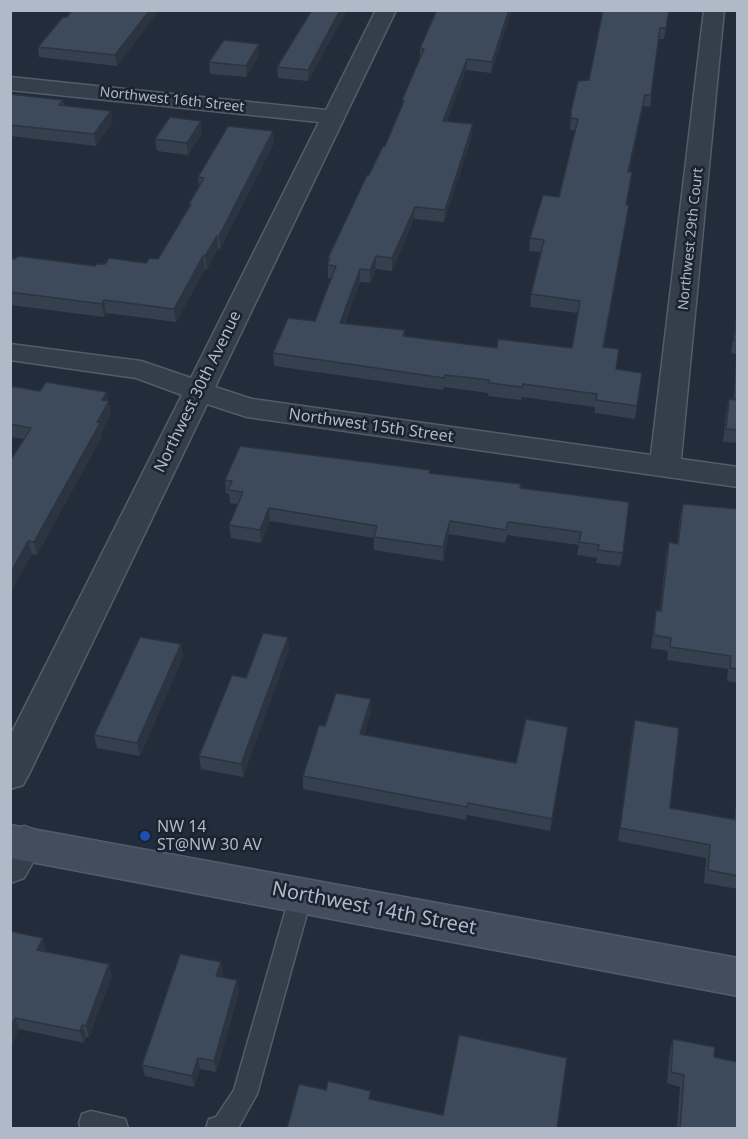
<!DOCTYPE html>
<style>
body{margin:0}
#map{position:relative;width:748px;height:1139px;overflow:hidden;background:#222c3b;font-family:"Noto Sans",sans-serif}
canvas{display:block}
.frame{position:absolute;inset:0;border:12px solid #b0b9c7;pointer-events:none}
</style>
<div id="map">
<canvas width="748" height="1139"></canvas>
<div class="frame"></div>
</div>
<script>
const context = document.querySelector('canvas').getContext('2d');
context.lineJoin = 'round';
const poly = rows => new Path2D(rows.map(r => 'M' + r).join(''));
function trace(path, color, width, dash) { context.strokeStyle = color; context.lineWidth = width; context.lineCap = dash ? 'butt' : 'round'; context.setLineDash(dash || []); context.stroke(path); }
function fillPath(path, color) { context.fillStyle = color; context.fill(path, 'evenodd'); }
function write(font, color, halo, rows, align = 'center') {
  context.font = font + ' "Noto Sans",sans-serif'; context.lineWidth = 5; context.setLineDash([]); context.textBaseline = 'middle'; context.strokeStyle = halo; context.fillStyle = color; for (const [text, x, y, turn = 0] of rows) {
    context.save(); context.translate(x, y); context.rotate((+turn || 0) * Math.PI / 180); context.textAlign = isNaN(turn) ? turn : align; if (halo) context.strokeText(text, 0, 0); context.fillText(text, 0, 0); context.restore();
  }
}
const lane = poly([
 [301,885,309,888,312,895,257,1094,238,1128,206,1128,209,1119,216,1117,234,1090,290,895,293,888,301,885],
 [91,1111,125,1119,128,1128,81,1128,79,1123,82,1114,91,1111]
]);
const street = poly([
 [376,10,396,10,215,387,252,399,651,455,704,10,724,10,681,459,738,467,738,487,247,417,207,404,29,774,23,785,10,789,10,736,182,395,136,378,10,360,10,344,141,361,191,378,319,122,10,90,10,77,326,110,376,10],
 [24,826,38,831,44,843,24,878,10,883,10,831,24,826]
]);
const secondary = poly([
 [10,825,738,958,738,996,10,858,10,825]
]);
trace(lane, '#535c69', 3);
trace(street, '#535c69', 3);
trace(secondary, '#535c69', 3);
fillPath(lane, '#353e4b');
fillPath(street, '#353e4b');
fillPath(secondary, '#434d5e');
fillPath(poly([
 [159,10,117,66,39,57,38,47,67,17],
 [312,10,347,10,308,81,278,78,277,67],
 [435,10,512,10,491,73,466,70,447,121,472,136,444,222,414,219,392,271,376,269,370,283,360,282,345,323,405,330,405,336,497,348,572,348,578,313,530,307,531,294,541,252,529,251,530,238,559,197,575,130,570,130,571,111,589,80,669,10,664,39,658,39,650,107,643,106,629,172,632,172,630,184,604,348,637,406,635,419,595,413,595,407,522,397,521,400,488,396,488,393,444,387,443,390,274,366,273,353,315,321,332,278,328,278,328,258,369,175,385,146,402,106,402,100,420,60,420,48,435,13],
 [259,55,246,77,210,74,209,62],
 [10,94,63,100,64,106,113,123,96,146,10,136],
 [273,131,274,143,220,249,218,249,207,269,205,269,176,322,106,313,104,317,10,305,10,258,95,266,105,264,146,263,158,259,189,207,189,204,199,186,198,177],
 [202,133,188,155,157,151,155,139],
 [738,305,738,443,723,442,726,412,729,399,734,400,736,354,731,353],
 [10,386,108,401,111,414,102,431,102,436,37,555,32,554,10,593,10,461,24,439,10,437],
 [430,473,521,488,623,553,620,566,596,563,597,558,577,555,579,545,507,535,505,543,449,534,443,561,374,550,374,538,270,521,261,543,231,538,229,525,238,504,230,503,229,494,226,493,225,480],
 [683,504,738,509,738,683,727,681,728,669,667,660,668,651,651,648,654,623,656,610,660,610,666,555,669,542,677,544,680,517],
 [288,637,289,650,243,777,201,769,199,756,246,678],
 [181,644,183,657,140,756,97,748,94,735],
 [371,712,364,735,516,763,566,740,550,831,467,815,466,820,303,789,303,776,325,726],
 [635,720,670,808,735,819,738,766,738,889,704,883,706,858,618,841,632,733],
 [10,931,43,938,46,952,109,964,112,976,89,1037,86,1037,84,1043,19,1029,10,1048],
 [221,962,223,974,222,977,237,980,239,992,216,1072,200,1069,194,1087,145,1076,142,1065],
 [673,1039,714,1057,738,1128,677,1128,680,1087,667,1083,670,1051]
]), '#34404e');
fillPath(poly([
 [150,10,159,10,117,66,115,55],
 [340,10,347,10,308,81,308,70],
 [509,10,512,10,491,73,492,62],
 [259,44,259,55,246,77,246,66],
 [467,59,466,70,442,133,443,121],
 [645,95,643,106,626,184,628,172],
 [111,111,113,123,96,146,94,134],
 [201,121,202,133,188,155,187,143],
 [473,124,472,136,444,222,445,210],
 [273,131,274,143,220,249,219,236],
 [415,207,414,219,392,271,392,258],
 [217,236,218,249,207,269,205,256],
 [203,256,205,269,176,322,174,309],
 [376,256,376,269,370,283,370,270],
 [360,269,360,282,341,335,340,323],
 [104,300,106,313,104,317,102,304],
 [107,392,111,414,102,431,102,436,37,555,34,542,97,422,102,400],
 [269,508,270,521,261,543,260,530],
 [450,521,449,534,443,561,443,547],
 [28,541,32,554,10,593,10,574],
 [288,637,289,650,243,777,241,764],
 [181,644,183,657,140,756,137,743],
 [371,699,371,712,360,747,360,734],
 [43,938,46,950,41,962,37,950],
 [221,962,223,974,218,988,216,976],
 [109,964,112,976,89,1037,86,1026],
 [237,980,239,992,216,1072,214,1061],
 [15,1018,19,1029,11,1048,10,1028],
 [82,1025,86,1037,84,1043,80,1031],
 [198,1058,200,1069,194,1087,192,1076]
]), '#2b3440');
const building = poly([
 [72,10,150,10,115,55,38,47,63,17,67,17,72,10],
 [312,10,340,10,308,70,277,67,312,10],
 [437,10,509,10,492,62,467,59,443,121,473,124,445,210,415,207,392,258,376,256,370,270,360,269,340,323,405,330,403,336,497,348,498,339,572,348,580,301,531,294,544,240,530,238,543,195,559,197,578,119,571,118,571,111,578,81,589,80,603,10,669,10,666,28,660,28,651,95,645,95,628,172,632,172,626,205,629,205,603,347,619,349,616,369,642,373,637,406,596,400,597,394,523,384,522,387,489,383,489,380,445,375,444,378,273,353,288,318,315,321,336,266,327,265,330,258,328,258,367,175,369,175,383,146,385,146,404,101,402,100,424,49,420,48,437,10],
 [224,40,259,44,246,66,209,62,224,40],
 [10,94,63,100,59,105,111,111,94,134,10,125,10,94],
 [170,117,201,121,187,143,155,139,170,117],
 [228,126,273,131,219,236,217,236,205,256,203,256,174,309,104,300,102,304,10,292,10,258,15,259,18,256,95,266,97,264,105,264,109,258,146,263,149,258,158,259,191,204,189,204,204,178,198,177,228,126],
 [738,313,738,341,734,340,738,313],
 [738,378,738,430,726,429,729,399,737,400,738,378],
 [46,382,107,392,102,400,109,401,97,422,100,423,34,542,28,541,10,574,10,461,31,428,10,424,10,386,40,391,46,382],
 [240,446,430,470,429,473,521,484,520,488,629,502,623,553,598,550,599,545,579,542,581,532,508,522,506,530,450,521,443,547,374,537,377,526,269,508,260,530,229,525,243,492,228,490,232,481,225,480,240,446],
 [683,504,738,509,738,669,730,668,731,656,670,647,671,638,654,635,656,610,661,611,669,542,678,544,683,504],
 [263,633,288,637,241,764,199,756,232,675,246,678,263,633],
 [140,637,181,644,137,743,94,735,140,637],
 [336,693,371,699,360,734,516,763,526,719,568,727,552,819,468,803,467,807,303,776,319,725,325,726,336,693],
 [635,720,679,728,670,808,738,820,738,876,708,870,710,845,620,828,635,720],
 [10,931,43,938,37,950,109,964,86,1026,82,1025,80,1031,15,1018,10,1028,10,931],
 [180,954,221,962,216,976,237,980,214,1061,198,1058,192,1076,142,1065,180,954],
 [459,1035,567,1058,557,1128,287,1128,299,1084,326,1090,328,1081,371,1091,369,1099,443,1115,459,1035],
 [673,1039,715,1047,714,1057,738,1062,738,1128,680,1128,684,1075,671,1072,673,1039]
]);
fillPath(building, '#3d4a5b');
trace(building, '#2b3440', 1.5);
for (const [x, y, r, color] of [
 [145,836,6,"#1a4fb4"]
]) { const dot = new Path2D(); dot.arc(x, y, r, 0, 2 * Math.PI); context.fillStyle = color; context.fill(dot); trace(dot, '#1b2330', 2); }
write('14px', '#b0b9c7', '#1b2330', [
 ["Northwest 16th Street",172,100,6],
 ["Northwest 29th Court",691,239,-84]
]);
write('16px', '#b0b9c7', '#1b2330', [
 ["Northwest 30th Avenue",198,392,-64],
 ["Northwest 15th Street",371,426,8]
]);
write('16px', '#b0b9c7', '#1b2330', [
 ["NW 14",157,827],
 ["ST@NW 30 AV",157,845]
], 'left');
write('20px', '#b0b9c7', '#1b2330', [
 ["Northwest 14th Street",374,909,11]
]);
</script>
